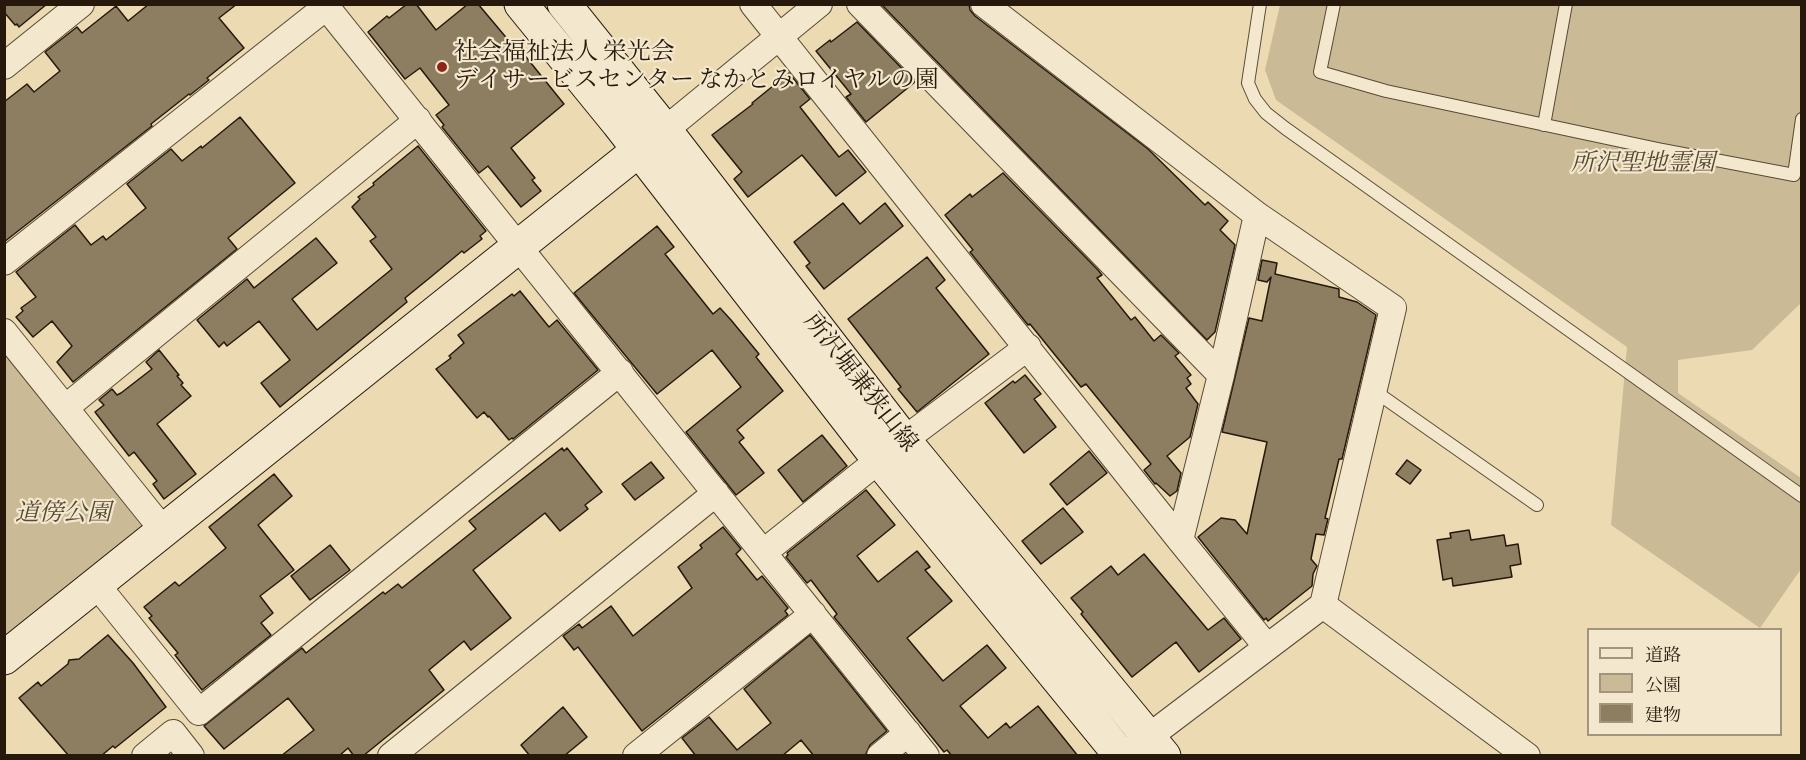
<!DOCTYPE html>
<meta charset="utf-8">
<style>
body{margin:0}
#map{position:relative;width:1806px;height:760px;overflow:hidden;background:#ecdbb2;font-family:Alegreya,"Noto Serif JP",serif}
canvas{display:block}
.frame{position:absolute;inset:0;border:6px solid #26190c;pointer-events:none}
.legend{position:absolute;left:1587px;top:628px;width:195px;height:108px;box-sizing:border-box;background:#f3e8cd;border:2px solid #a19580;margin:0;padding:8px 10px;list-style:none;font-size:18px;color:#26190c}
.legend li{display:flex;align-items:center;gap:12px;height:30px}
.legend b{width:30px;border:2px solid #a19580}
</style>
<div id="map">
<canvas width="1806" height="760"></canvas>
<div class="frame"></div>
<ul class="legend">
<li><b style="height:8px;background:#f3e8cd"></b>道路</li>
<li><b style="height:16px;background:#caba96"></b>公園</li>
<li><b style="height:16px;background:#8d7e62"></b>建物</li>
</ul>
</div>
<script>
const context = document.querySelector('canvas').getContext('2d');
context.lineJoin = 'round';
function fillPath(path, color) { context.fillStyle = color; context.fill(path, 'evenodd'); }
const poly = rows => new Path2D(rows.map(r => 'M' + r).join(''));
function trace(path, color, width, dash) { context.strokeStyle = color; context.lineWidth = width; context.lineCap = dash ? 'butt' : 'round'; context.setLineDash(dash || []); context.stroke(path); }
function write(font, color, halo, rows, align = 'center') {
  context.font = font + ' Alegreya,"Noto Serif JP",serif'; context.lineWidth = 4.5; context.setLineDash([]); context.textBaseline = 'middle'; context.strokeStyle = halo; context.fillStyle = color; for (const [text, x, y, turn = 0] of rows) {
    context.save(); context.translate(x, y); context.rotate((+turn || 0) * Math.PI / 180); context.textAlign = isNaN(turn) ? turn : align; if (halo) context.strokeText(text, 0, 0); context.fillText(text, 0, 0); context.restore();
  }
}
fillPath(poly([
 [1280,5,1801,5,1801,303,1752,350,1678,360,1678,393,1801,478,1801,569,1760,628,1611,525,1627,347,1276,100,1265,70],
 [4,346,144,524,5,636,4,635]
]), '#caba96');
const building = poly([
 [4,4,47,4,19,27,17,24,15,25,4,12,4,4],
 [149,4,237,4,219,18,244,48,207,78,209,80,190,95,189,94,151,124,152,126,4,242,4,102,27,84,34,92,60,71,45,52,77,27,82,33,116,6,128,21,149,4],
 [407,4,416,4,436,30,468,4,478,4,520,54,522,52,564,104,511,148,535,178,532,180,541,191,521,207,488,166,479,173,442,127,444,125,436,115,449,105,420,68,405,79,368,32,387,16,389,18,407,4],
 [881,4,969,4,970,10,975,16,1148,149,1205,205,1208,202,1209,203,1228,221,1220,230,1235,245,1215,332,1207,340,881,4],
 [857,22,915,82,866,122,846,97,851,94,816,51,830,40,831,42,857,22],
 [789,73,810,99,800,107,839,157,848,150,866,172,836,196,802,155,748,197,734,179,742,172,712,135,753,104,752,103,789,73],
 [240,117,295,183,228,238,237,249,73,382,57,362,72,346,52,321,33,337,16,317,23,311,21,308,36,297,16,272,75,225,91,245,103,236,106,240,146,208,127,184,171,149,182,161,201,146,202,148,240,117],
 [418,146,486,231,480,236,482,239,464,253,462,251,432,276,405,298,407,302,280,407,261,383,290,360,259,321,227,346,224,342,219,347,197,320,247,279,254,288,316,238,337,263,292,299,317,330,392,269,370,241,376,237,352,207,360,199,358,197,374,185,373,183,418,146],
 [1003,173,1098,270,1102,275,1097,278,1131,320,1135,317,1154,341,1161,335,1179,353,1175,356,1191,375,1187,378,1191,384,1186,388,1198,404,1190,437,1167,456,1181,473,1177,491,1170,496,1156,483,1155,484,1144,470,1151,464,1086,384,1081,387,1030,324,1028,325,970,252,973,250,945,215,970,194,972,197,1003,173],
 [843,203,860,224,885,203,903,226,824,289,806,266,810,263,794,242,843,203],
 [657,226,674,247,665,254,713,314,720,308,731,320,759,354,756,357,783,391,737,430,744,438,739,442,764,473,736,495,686,432,741,387,712,350,657,394,574,293,657,226],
 [927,257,945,280,936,288,989,354,917,412,898,389,901,387,848,319,927,257],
 [1262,260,1277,263,1275,274,1339,289,1339,297,1357,302,1376,315,1342,459,1339,459,1325,518,1328,519,1324,535,1316,534,1311,559,1317,566,1313,574,1312,586,1268,621,1266,618,1264,620,1198,537,1221,518,1235,520,1247,534,1267,442,1222,432,1249,318,1262,321,1271,277,1267,282,1258,280,1262,260],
 [520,291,549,327,557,320,598,370,513,439,512,438,509,440,489,416,488,417,484,412,477,418,436,369,451,358,449,356,464,343,458,335,512,294,514,296,520,291],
 [159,350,179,375,177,376,183,383,181,385,191,396,157,424,196,474,164,499,153,484,157,481,134,452,129,456,95,412,104,405,99,400,112,389,117,395,121,393,152,369,146,362,159,350],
 [1025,375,1041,394,1034,399,1056,427,1024,453,985,403,1013,381,1015,383,1025,375],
 [822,435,847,466,803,502,778,470,822,435],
 [562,448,564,451,567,448,602,492,585,505,588,509,560,531,545,513,473,570,511,618,471,650,464,641,429,670,444,690,363,756,354,756,348,748,339,756,281,756,314,730,288,698,224,749,204,726,302,648,306,653,383,592,385,594,398,584,402,588,476,529,469,521,562,448],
 [1089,451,1107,473,1067,505,1050,484,1089,451],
 [1407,460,1421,470,1410,484,1396,474,1407,460],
 [651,462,664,478,635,500,622,484,651,462],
 [274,474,292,496,258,525,294,570,260,596,273,613,261,623,271,635,202,690,175,655,178,653,149,618,152,616,144,607,175,582,179,586,226,548,209,527,274,474],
 [866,490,895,525,857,556,878,582,917,551,930,567,925,570,952,601,907,638,943,681,987,645,1006,668,960,706,988,738,1006,723,1010,728,1038,706,1078,756,952,756,947,750,944,752,834,617,837,614,811,580,807,583,786,557,788,555,787,553,866,490],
 [1063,508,1083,532,1041,564,1022,541,1063,508],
 [723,527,741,549,736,554,757,580,762,576,788,608,785,611,788,615,642,731,578,647,574,650,563,636,579,624,582,628,611,606,633,636,692,588,678,567,702,548,700,545,723,527],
 [1469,530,1471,540,1504,535,1506,546,1518,544,1521,564,1510,566,1512,577,1453,586,1452,578,1443,580,1437,540,1451,538,1450,533,1469,530],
 [330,545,350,570,310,600,291,576,330,545],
 [1144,554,1208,630,1224,618,1241,639,1199,672,1176,642,1132,677,1081,614,1083,612,1071,598,1111,566,1118,575,1144,554],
 [108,635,133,663,166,707,115,748,113,746,101,756,69,756,19,698,38,682,41,686,68,664,69,660,79,659,108,635],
 [810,635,887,731,870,745,865,756,814,756,801,740,782,756,696,756,682,738,709,717,737,750,771,723,744,689,810,635],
 [563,707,587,737,564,756,530,756,521,745,563,707]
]);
fillPath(building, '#8d7e62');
trace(building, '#26190c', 1.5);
const lane = poly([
 [1260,4,1248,83,1255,99,1266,113,1285,128,1802,496],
 [1334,4,1320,72,1386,91,1658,149,1794,175,1802,119],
 [1544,125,1566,4],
 [1373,390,1537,505]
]);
const street = poly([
 [324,4,926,756],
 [753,4,1180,540,1267,647],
 [860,4,1221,375],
 [984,4,1257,215,1393,308,1323,605,1134,748],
 [4,66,81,4],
 [665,130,819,4],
 [4,262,326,7],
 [4,332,163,530],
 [65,408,418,120],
 [904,440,1028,347],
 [1180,540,1221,375,1257,215],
 [764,552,879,460],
 [96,584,199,712,620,372],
 [1323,605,1527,756],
 [145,756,173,733,191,756],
 [391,756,716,493],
 [636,756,813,614],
 [880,756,908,733]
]);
const secondary = poly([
 [521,4,618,123,879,460,1121,756],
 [564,4,665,130,904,440,1164,756],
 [4,658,654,138]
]);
trace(lane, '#584a36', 14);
trace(street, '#584a36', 28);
trace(secondary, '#26190c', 35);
trace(lane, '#f3e8cd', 12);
trace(street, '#f3e8cd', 26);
trace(secondary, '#f3e8cd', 33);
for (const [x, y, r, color] of [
 [442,67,6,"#8f2418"]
]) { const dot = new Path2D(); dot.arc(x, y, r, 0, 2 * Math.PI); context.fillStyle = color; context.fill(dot); trace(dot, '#f3e8cd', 2); }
write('24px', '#26190c', '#f3e8cd', [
 ["社会福祉法人 栄光会",454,53],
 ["デイサービスセンター なかとみロイヤルの園",454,81]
], 'left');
write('italic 24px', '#574935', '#f3e8cd', [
 ["所沢聖地霊園",1643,164],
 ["道傍公園",63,514]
]);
write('24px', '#26190c', '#f3e8cd', [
 ["所沢堀兼狭山線",860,383,52]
]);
</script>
